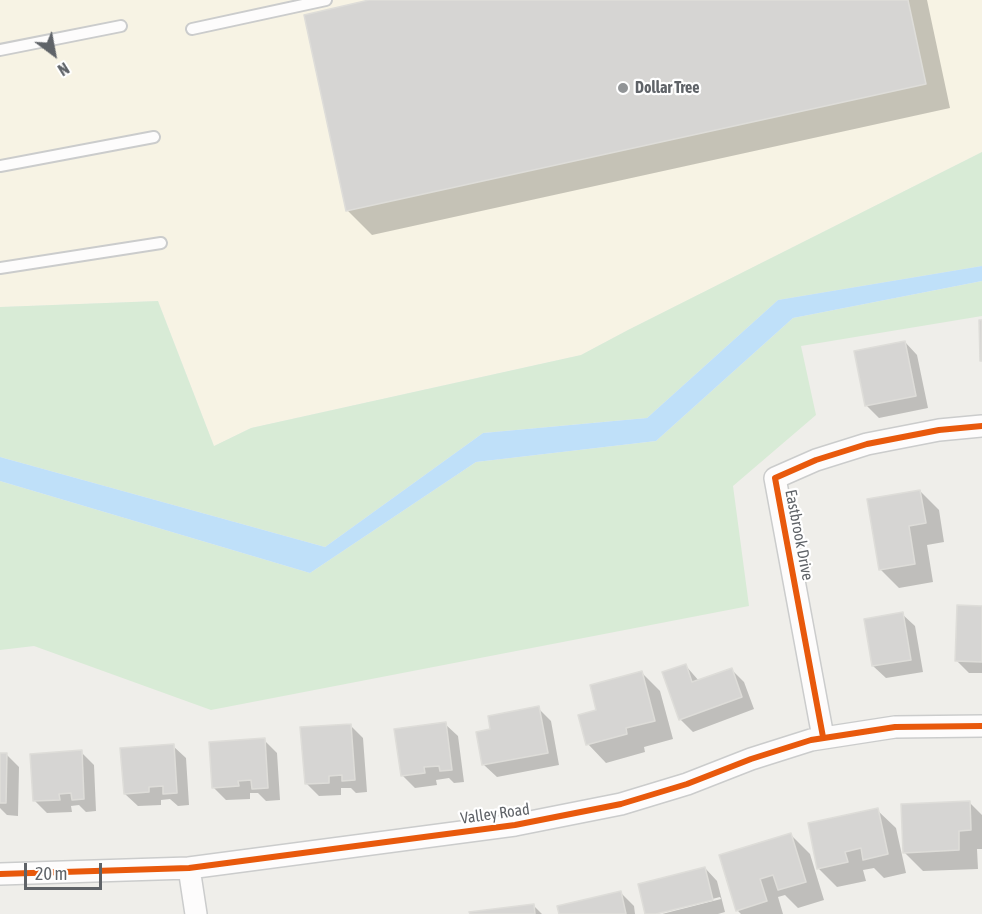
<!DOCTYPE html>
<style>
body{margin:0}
#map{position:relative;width:982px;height:914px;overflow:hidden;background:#efeeea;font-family:"Asap Condensed",sans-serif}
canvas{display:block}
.north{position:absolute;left:24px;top:24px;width:60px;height:60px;-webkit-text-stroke:4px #fff;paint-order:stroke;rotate:148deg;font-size:16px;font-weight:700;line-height:24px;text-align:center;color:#5f6368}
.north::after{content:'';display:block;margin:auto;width:21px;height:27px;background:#5f6368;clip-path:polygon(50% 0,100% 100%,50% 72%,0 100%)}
.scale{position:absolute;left:24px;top:863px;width:78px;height:27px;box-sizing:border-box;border:3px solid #5f6368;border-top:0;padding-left:8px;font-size:18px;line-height:21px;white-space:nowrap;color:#5f6368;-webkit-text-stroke:4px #fff;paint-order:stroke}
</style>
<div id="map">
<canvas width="982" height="914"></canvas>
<div class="north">N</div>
<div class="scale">20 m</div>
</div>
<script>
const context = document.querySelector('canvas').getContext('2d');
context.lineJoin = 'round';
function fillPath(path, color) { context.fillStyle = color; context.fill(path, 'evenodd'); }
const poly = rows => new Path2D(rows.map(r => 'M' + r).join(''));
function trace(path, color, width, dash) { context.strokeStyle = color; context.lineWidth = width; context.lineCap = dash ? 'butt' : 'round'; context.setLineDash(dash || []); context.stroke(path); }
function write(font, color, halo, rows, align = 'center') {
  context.font = font + ' "Asap Condensed",sans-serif'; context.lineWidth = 4.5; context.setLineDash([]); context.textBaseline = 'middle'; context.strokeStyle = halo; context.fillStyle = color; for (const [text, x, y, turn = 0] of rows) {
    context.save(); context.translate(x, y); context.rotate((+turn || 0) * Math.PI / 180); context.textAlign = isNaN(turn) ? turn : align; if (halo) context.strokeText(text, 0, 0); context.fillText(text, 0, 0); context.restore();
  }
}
fillPath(poly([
 [0,0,982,0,982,152,628,330,581,355,251,428,214,446,158,301,0,307]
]), '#f7f3e4');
fillPath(poly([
 [982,152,982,266,778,300,647,418,483,433,325,547,0,457,0,307,158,301,214,446,251,428,581,355,628,330],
 [982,281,982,316,801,346,816,415,733,486,749,606,211,710,34,646,0,650,0,481,310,573,476,462,656,441,793,318]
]), '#d8ebd6');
fillPath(poly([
 [982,266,982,281,793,318,656,441,476,462,310,573,0,481,0,457,325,547,483,433,647,418,778,300]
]), '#bfe0f9');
fillPath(poly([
 [375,0,927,0,950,108,372,235,348,211],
 [905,342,917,355,928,408,879,418,866,405],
 [920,491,939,510,944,542,927,545,933,582,899,588,880,569],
 [982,607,982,673,969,673,956,660],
 [902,614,915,626,923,672,886,678,873,666],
 [686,666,699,681,731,669,744,682,754,709,693,732,680,719],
 [641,672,660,691,673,739,644,747,645,752,606,763,588,744,598,711],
 [538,708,551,721,559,765,497,777,484,765,478,733,492,730],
 [445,724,458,736,464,782,454,783,449,778,436,780,437,785,415,788,402,775],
 [350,725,363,738,367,792,356,793,351,788,341,788,341,795,319,796,306,783],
 [264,740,277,753,280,800,266,801,258,793,250,793,250,799,226,800,213,787],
 [173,746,186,758,189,805,178,806,170,799,161,800,161,805,138,806,125,794],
 [81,752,94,765,96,811,86,812,79,805,71,806,72,812,47,813,35,801],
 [0,754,6,754,19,767,18,816,7,815,0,808],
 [969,802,982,815,982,849,977,849,978,869,923,871,904,852],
 [877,810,896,828,906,873,884,878,874,868,863,870,866,881,837,887,818,868],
 [791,835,810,854,824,900,798,908,785,895,778,897,783,914,741,914,737,910],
 [705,868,717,881,725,912,718,914,662,914,721,899,720,897,654,914,647,914],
 [621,893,634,906,635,914,561,914],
 [533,905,542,914,471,914]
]), '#0003');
const building = poly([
 [369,0,908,0,926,84,346,211,304,15,369,0],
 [979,320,982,320,982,361,980,361,979,320],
 [905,341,916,396,865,406,854,351,905,341],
 [920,490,926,523,909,526,915,564,879,570,867,499,920,490],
 [957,605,982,606,982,662,955,661,957,605],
 [903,612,911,660,872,666,864,619,903,612],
 [686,664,692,682,732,668,742,697,679,720,662,672,686,664],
 [642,671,655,721,626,728,627,734,586,745,578,715,596,710,590,685,642,671],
 [539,706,548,753,482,765,476,732,490,729,488,716,539,706],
 [446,722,452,770,440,771,439,766,424,767,425,773,401,776,394,729,446,722],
 [351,724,355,780,342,781,342,775,329,776,329,783,305,784,300,727,351,724],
 [265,738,268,788,252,789,251,780,238,781,239,786,212,788,209,742,265,738],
 [174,744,177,793,163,794,163,786,149,787,149,792,124,794,120,748,174,744],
 [82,750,84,799,72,800,71,793,59,794,60,800,33,801,30,754,82,750],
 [0,753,7,753,6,803,0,803,0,753],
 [970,801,971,830,959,831,959,850,903,853,901,804,970,801],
 [878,808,888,854,863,860,861,848,845,852,848,862,817,869,808,823,878,808],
 [791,833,806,882,778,890,773,875,760,879,767,901,736,911,719,855,791,833],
 [705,867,713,900,656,914,645,914,638,884,705,867],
 [621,891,626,914,559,914,557,906,621,891],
 [534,904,535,914,470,914,469,912,534,904]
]);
fillPath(building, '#d6d5d3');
trace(building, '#deddd9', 1.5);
const service = poly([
 [192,29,326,0],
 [0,50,121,26],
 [0,166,154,137],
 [0,268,161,243]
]);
const minor = poly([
 [823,737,775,478,816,460,867,444,939,430,982,426],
 [189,868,196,914],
 [0,874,189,868,515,825,621,804,687,784,751,759,811,740,895,727,982,726]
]);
trace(service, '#cbcccc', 14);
trace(minor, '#cbcccc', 24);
trace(service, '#fdfcfc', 10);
trace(minor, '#fdfcfc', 21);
trace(poly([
 [823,737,775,478,816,460,867,444,939,430,982,426],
 [0,874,189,868,515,825,621,804,687,784,751,759,811,740,895,727,982,726]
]), '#e8590c', 6);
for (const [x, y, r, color] of [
 [623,88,6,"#919496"]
]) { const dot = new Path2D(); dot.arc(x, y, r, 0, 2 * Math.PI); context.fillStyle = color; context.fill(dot); trace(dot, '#fff', 2); }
write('bold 16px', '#5f6368', '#fff', [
 ["Dollar Tree",635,88]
], 'left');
write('16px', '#5f6368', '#fff', [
 ["Eastbrook Drive",799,535,79],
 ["Valley Road",495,814,-8]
]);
</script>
